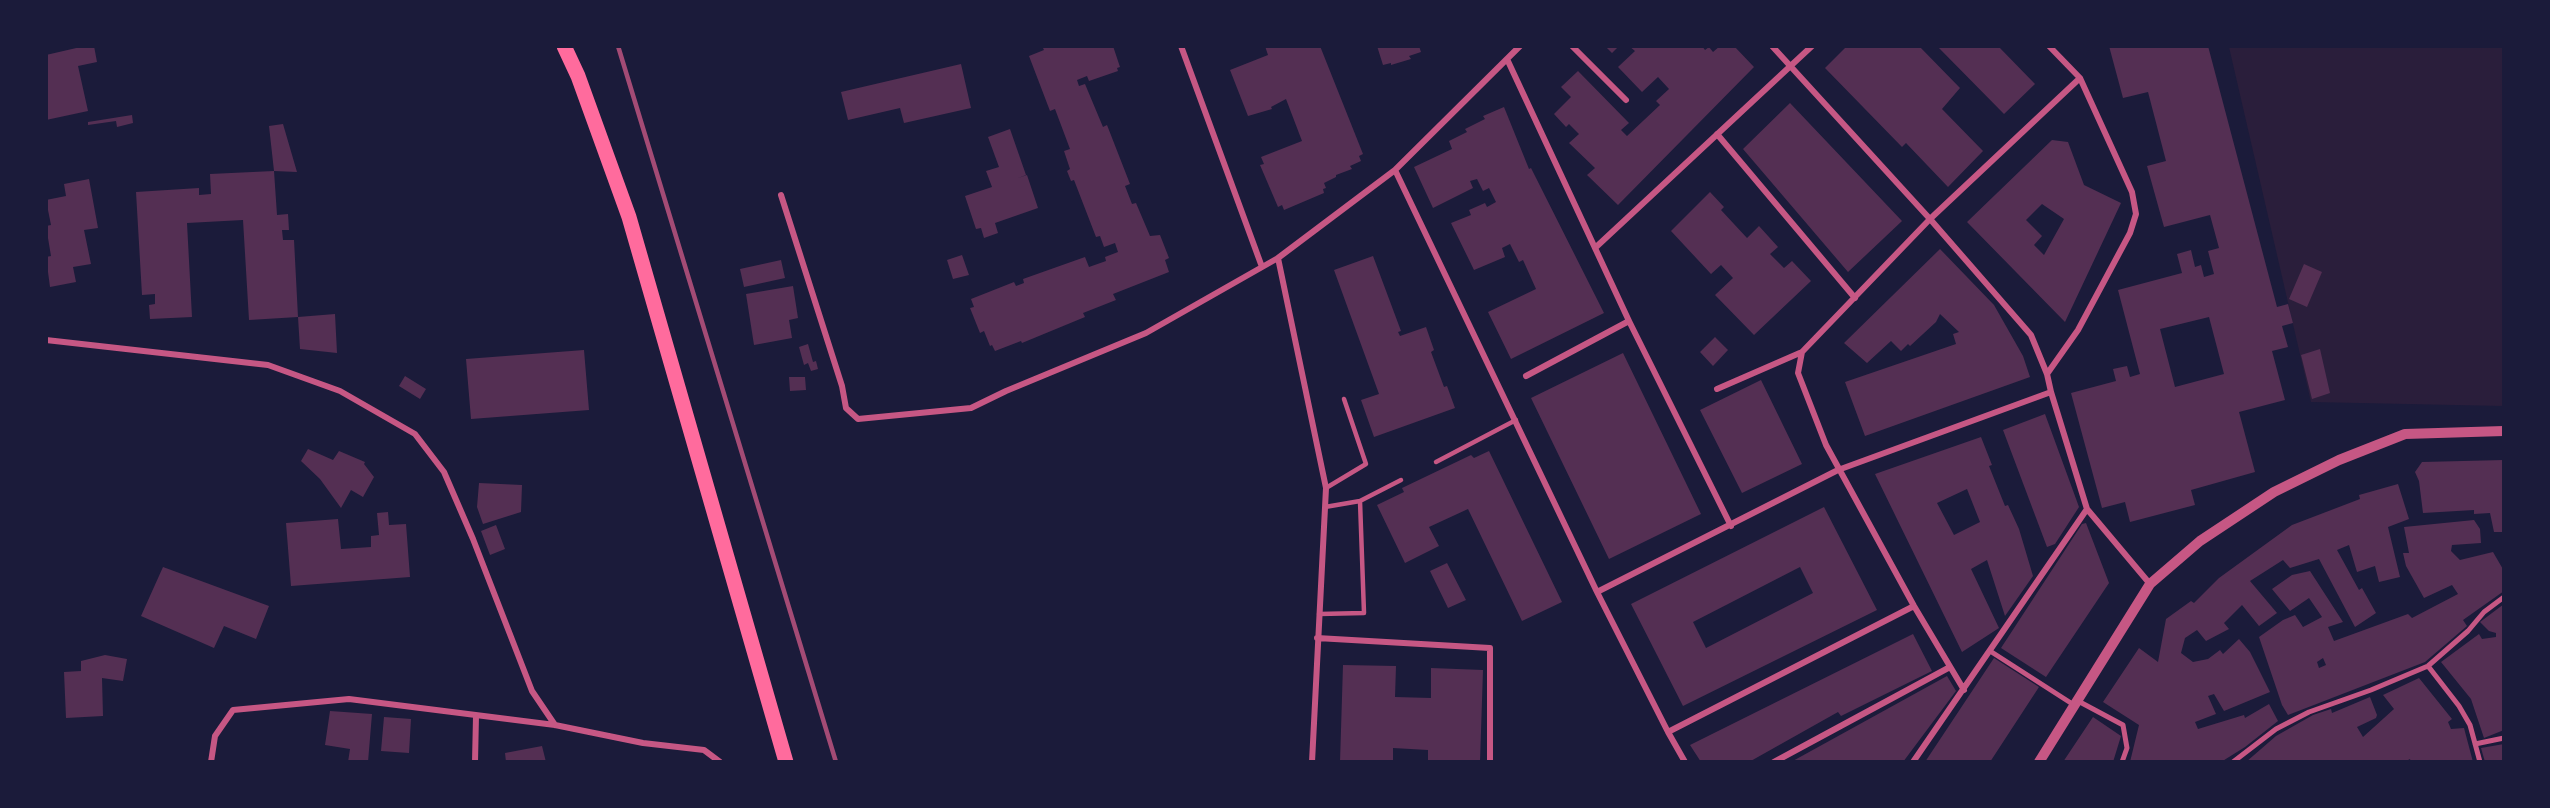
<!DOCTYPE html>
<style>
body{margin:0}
#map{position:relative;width:2550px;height:808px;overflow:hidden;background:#1b1b3a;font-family:"Archivo Narrow",sans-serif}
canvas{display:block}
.frame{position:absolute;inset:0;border:48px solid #1b1b3a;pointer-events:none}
</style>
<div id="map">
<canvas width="2550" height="808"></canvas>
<div class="frame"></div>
</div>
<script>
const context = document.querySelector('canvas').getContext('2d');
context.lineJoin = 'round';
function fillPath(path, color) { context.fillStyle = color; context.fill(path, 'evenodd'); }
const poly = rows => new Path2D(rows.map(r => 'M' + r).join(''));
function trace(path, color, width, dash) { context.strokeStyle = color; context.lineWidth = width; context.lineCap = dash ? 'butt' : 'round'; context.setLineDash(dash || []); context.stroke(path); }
fillPath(poly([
 [2229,47,2503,47,2503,406,2311,402]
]), '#2a1e3b');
fillPath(poly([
 [85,46,94,46,97,62,78,66,88,111,46,120,46,55],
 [1048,46,1113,46,1120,67,1117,68,1118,71,1089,81,1087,76,1077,80,1079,86,1085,84,1103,127,1107,125,1130,184,1125,186,1132,204,1136,203,1150,236,1160,235,1169,258,1165,260,1169,272,1113,294,1116,300,1083,313,1085,317,1022,343,1021,341,995,351,992,345,990,346,984,331,980,333,970,308,974,307,971,299,1014,282,1016,286,1024,283,1023,279,1085,257,1089,267,1106,261,1105,257,1118,252,1115,243,1104,247,1100,236,1096,237,1074,180,1071,181,1067,171,1070,169,1064,151,1070,149,1055,109,1050,111,1029,56,1044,50,1043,48],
 [1265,46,1320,46,1363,154,1359,156,1361,161,1350,166,1352,169,1336,175,1336,177,1324,183,1326,188,1323,189,1324,193,1284,210,1282,205,1278,207,1260,165,1264,164,1261,157,1302,141,1286,99,1271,107,1272,109,1248,116,1230,70,1268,55],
 [1377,46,1419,46,1421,52,1409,56,1411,59,1391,65,1391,63,1383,65],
 [1605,46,1619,46,1612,53],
 [1629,46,1702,46,1705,50,1709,47,1713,52,1720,46,1734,46,1754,67,1618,205,1587,175,1595,168,1569,143,1579,134,1569,124,1566,127,1554,114,1571,97,1561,87,1578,71,1629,123,1621,130,1627,136,1660,105,1656,101,1669,89,1658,77,1642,92,1618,67,1635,51],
 [1847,46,1919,46,1960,88,1942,109,1983,151,1948,187,1906,143,1902,147,1825,68],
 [1937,46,1998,46,2035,84,2004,114],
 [2109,46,2208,46,2277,307,2288,304,2293,323,2282,326,2288,347,2272,351,2285,400,2239,412,2255,472,2191,490,2195,505,2130,522,2125,502,2102,508,2071,393,2116,381,2113,369,2127,366,2130,377,2140,374,2118,290,2182,273,2177,254,2191,250,2195,267,2201,265,2204,277,2214,274,2208,251,2219,248,2210,215,2164,227,2147,166,2166,161,2148,92,2123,98],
 [2209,317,2224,374,2175,387,2160,329],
 [961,64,971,108,904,123,900,108,848,120,841,92],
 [1790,103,1902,221,1848,272,1743,149],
 [1504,107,1529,169,1531,168,1604,313,1511,359,1488,312,1536,289,1523,260,1519,262,1510,244,1502,248,1505,257,1474,270,1451,223,1471,215,1469,210,1485,203,1487,207,1496,202,1489,188,1483,191,1477,179,1470,181,1473,188,1433,208,1414,167,1452,149,1449,141,1467,132,1465,129,1485,119,1483,116],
 [132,115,133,123,117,127,116,121,88,125,88,122],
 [283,124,297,172,274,171,269,126],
 [1010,129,1026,175,1018,178,1027,175,1038,208,995,223,998,233,984,238,981,228,976,229,965,196,992,187,986,171,999,167,988,137],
 [2052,140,2068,142,2084,185,2121,203,2065,322,1967,222],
 [2042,204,2064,219,2044,255,2034,245,2042,236,2026,220],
 [274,171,277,215,288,214,289,230,282,230,283,240,294,240,298,317,249,320,243,220,187,223,192,317,150,319,149,305,155,304,155,294,142,295,136,192,199,188,199,195,211,194,210,174],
 [89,179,98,228,84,230,91,264,73,267,76,282,50,287,46,257,51,256,46,226,51,225,46,200,66,196,64,184],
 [1710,192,1724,207,1721,210,1747,238,1759,226,1778,247,1770,254,1784,268,1792,261,1811,281,1754,335,1715,295,1733,278,1721,265,1711,274,1671,231],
 [1940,249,1994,305,2023,356,2030,377,1865,436,1845,382,1956,344,1953,334,1959,332,1940,314,1936,322,1910,346,1908,344,1901,351,1891,341,1867,363,1844,343],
 [962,255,969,275,953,279,947,260],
 [1373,256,1401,331,1398,332,1400,336,1426,327,1434,350,1431,352,1444,387,1447,386,1455,408,1374,437,1361,400,1379,394,1334,270],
 [781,260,785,278,744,287,740,269],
 [2304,264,2322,272,2307,307,2289,299],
 [793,286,798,318,789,320,792,338,754,345,746,294],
 [335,314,337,353,300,349,298,317],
 [1715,337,1728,350,1713,366,1700,352],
 [808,344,813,362,816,361,818,369,811,371,808,363,804,365,799,347],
 [2320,349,2330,393,2312,399,2301,355],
 [584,350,589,410,471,419,466,359],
 [1623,353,1701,514,1609,559,1531,398],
 [405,376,426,389,420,399,399,386],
 [789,377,805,377,806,390,790,391],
 [1761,380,1802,464,1742,493,1700,410],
 [2045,414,2079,507,2055,544,2047,547,2003,430],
 [1981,437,1992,465,1989,466,2005,506,2008,505,2019,529,2033,576,2005,616,1987,560,1971,569,1999,628,1962,652,1875,474],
 [1967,489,1980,522,1954,535,1937,503],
 [308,449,333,460,339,451,365,462,364,464,374,477,363,497,351,490,341,508,320,479,301,461],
 [1489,451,1562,602,1522,621,1468,509,1429,527,1439,546,1405,563,1377,505,1404,492,1402,488,1471,455,1474,458],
 [2504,460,2504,532,2494,532,2490,513,2474,514,2474,510,2423,513,2419,481,2415,472,2422,462],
 [479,483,522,485,521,512,483,524,477,507],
 [2398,484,2409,519,2388,527,2400,577,2379,582,2375,566,2357,572,2349,545,2337,550,2359,590,2362,588,2376,613,2355,627,2319,559,2290,568,2283,560,2250,581,2277,613,2259,626,2242,605,2224,623,2229,629,2206,641,2197,630,2185,638,2181,653,2193,662,2208,659,2220,650,2223,654,2239,639,2250,652,2270,692,2224,711,2214,694,2208,696,2216,714,2195,722,2198,729,2244,715,2245,718,2269,704,2278,721,2245,747,2221,762,2130,762,2139,725,2103,702,2139,648,2158,662,2166,619,2191,601,2194,603,2219,578,2292,525,2360,499,2359,495],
 [1824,507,1877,610,1683,706,1631,604],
 [1800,567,1813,593,1706,648,1693,622],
 [388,512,389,525,406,524,410,577,291,586,286,523,338,519,341,549,371,547,371,536,379,535,377,513],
 [2474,520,2480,529,2481,543,2452,545,2451,551,2460,560,2493,552,2504,571,2504,591,2463,620,2467,626,2425,662,2288,715,2282,705,2259,637,2283,620,2295,615,2303,627,2322,617,2309,598,2290,611,2272,589,2292,575,2310,571,2343,622,2328,627,2334,641,2408,614,2412,618,2458,594,2452,585,2424,598,2406,566,2403,553,2409,553,2404,527],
 [2323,658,2326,665,2319,668,2317,662],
 [2086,523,2109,583,2046,677,2001,648,2082,524],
 [496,525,505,549,490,555,481,531],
 [1447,563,1466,600,1448,608,1430,571],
 [163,567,269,606,256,639,224,626,214,648,141,616],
 [2504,604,2504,730,2484,738,2471,699,2441,662,2479,634,2482,639,2496,637,2496,633,2489,631,2480,622],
 [1913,634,1932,671,1841,716,1838,712,1749,762,1701,762,1690,745],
 [105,655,127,659,123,681,102,678,103,716,66,718,64,672,81,671,81,661],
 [1994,658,2039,687,1990,762,1925,762],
 [1343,665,1396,666,1395,697,1431,698,1431,668,1483,670,1480,762,1428,762,1428,750,1393,748,1393,762,1340,762],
 [1947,676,1956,691,1903,762,1791,762],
 [2419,678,2452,719,2448,722,2451,729,2464,728,2473,762,2411,762,2410,759,2404,762,2246,762,2276,736,2313,715,2331,709,2332,713,2370,697,2377,715,2376,718,2357,727,2363,737,2394,709,2383,695],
 [330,711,372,714,368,762,348,762,350,749,325,745],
 [384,717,411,719,409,753,381,751],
 [2093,717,2121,736,2113,762,2063,762],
 [2504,744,2504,762,2485,762,2481,748],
 [542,746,546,762,506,762,505,753]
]), '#542f53');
trace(poly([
 [1436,462,1516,420],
 [1326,488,1366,464,1344,399],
 [1360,501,1401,480],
 [1319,614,1364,613,1360,501,1325,507]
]), '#c65784', 4.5);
trace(poly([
 [1990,651,2074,705],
 [2428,666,2459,706,2470,725,2480,762],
 [2078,701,2123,725,2127,748,2122,762],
 [2475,744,2504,738],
 [2233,762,2276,729,2309,712,2371,690,2428,666,2468,631,2484,612,2504,597]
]), '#c65784', 5);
trace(poly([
 [1181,46,1262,267],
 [1572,46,1626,100],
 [1772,46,1930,219,2031,335,2047,374,2051,392,2087,509,2150,584],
 [1507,59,1629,321,1731,526],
 [1717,134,1855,298],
 [1395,170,1597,592,1668,732,1685,762],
 [781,195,842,386,846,408,858,419,971,408,1006,391,1146,333,1278,258,1395,170,1520,46],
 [1595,248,1812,46],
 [1278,258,1326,488,1312,762],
 [46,340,268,365,340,391,415,434,444,472,473,539,532,691,555,725],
 [1802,352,1798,373,1826,445,1914,606,1964,690],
 [2047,374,2078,330,2130,233,2136,214,2132,192,2080,78,2049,46],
 [1526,376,1629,321],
 [1717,389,1802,352,1930,219,2080,78],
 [1597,592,1838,470,2051,392],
 [1317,638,1490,648,1490,762],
 [1668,732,1914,606],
 [211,762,215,736,233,710,349,699,555,725,643,743,704,750,720,762],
 [475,762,476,716],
 [1774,762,1950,667],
 [1913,762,2087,509]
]), '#c65784', 6);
trace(poly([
 [2039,762,2150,584,2200,541,2274,492,2339,460,2405,434,2504,431]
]), '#c65784', 10);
trace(poly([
 [564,46,578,76,629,217,786,762]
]), '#ff6b9d', 15);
trace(poly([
 [618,46,836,762]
]), '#a44b75', 4.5);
</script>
